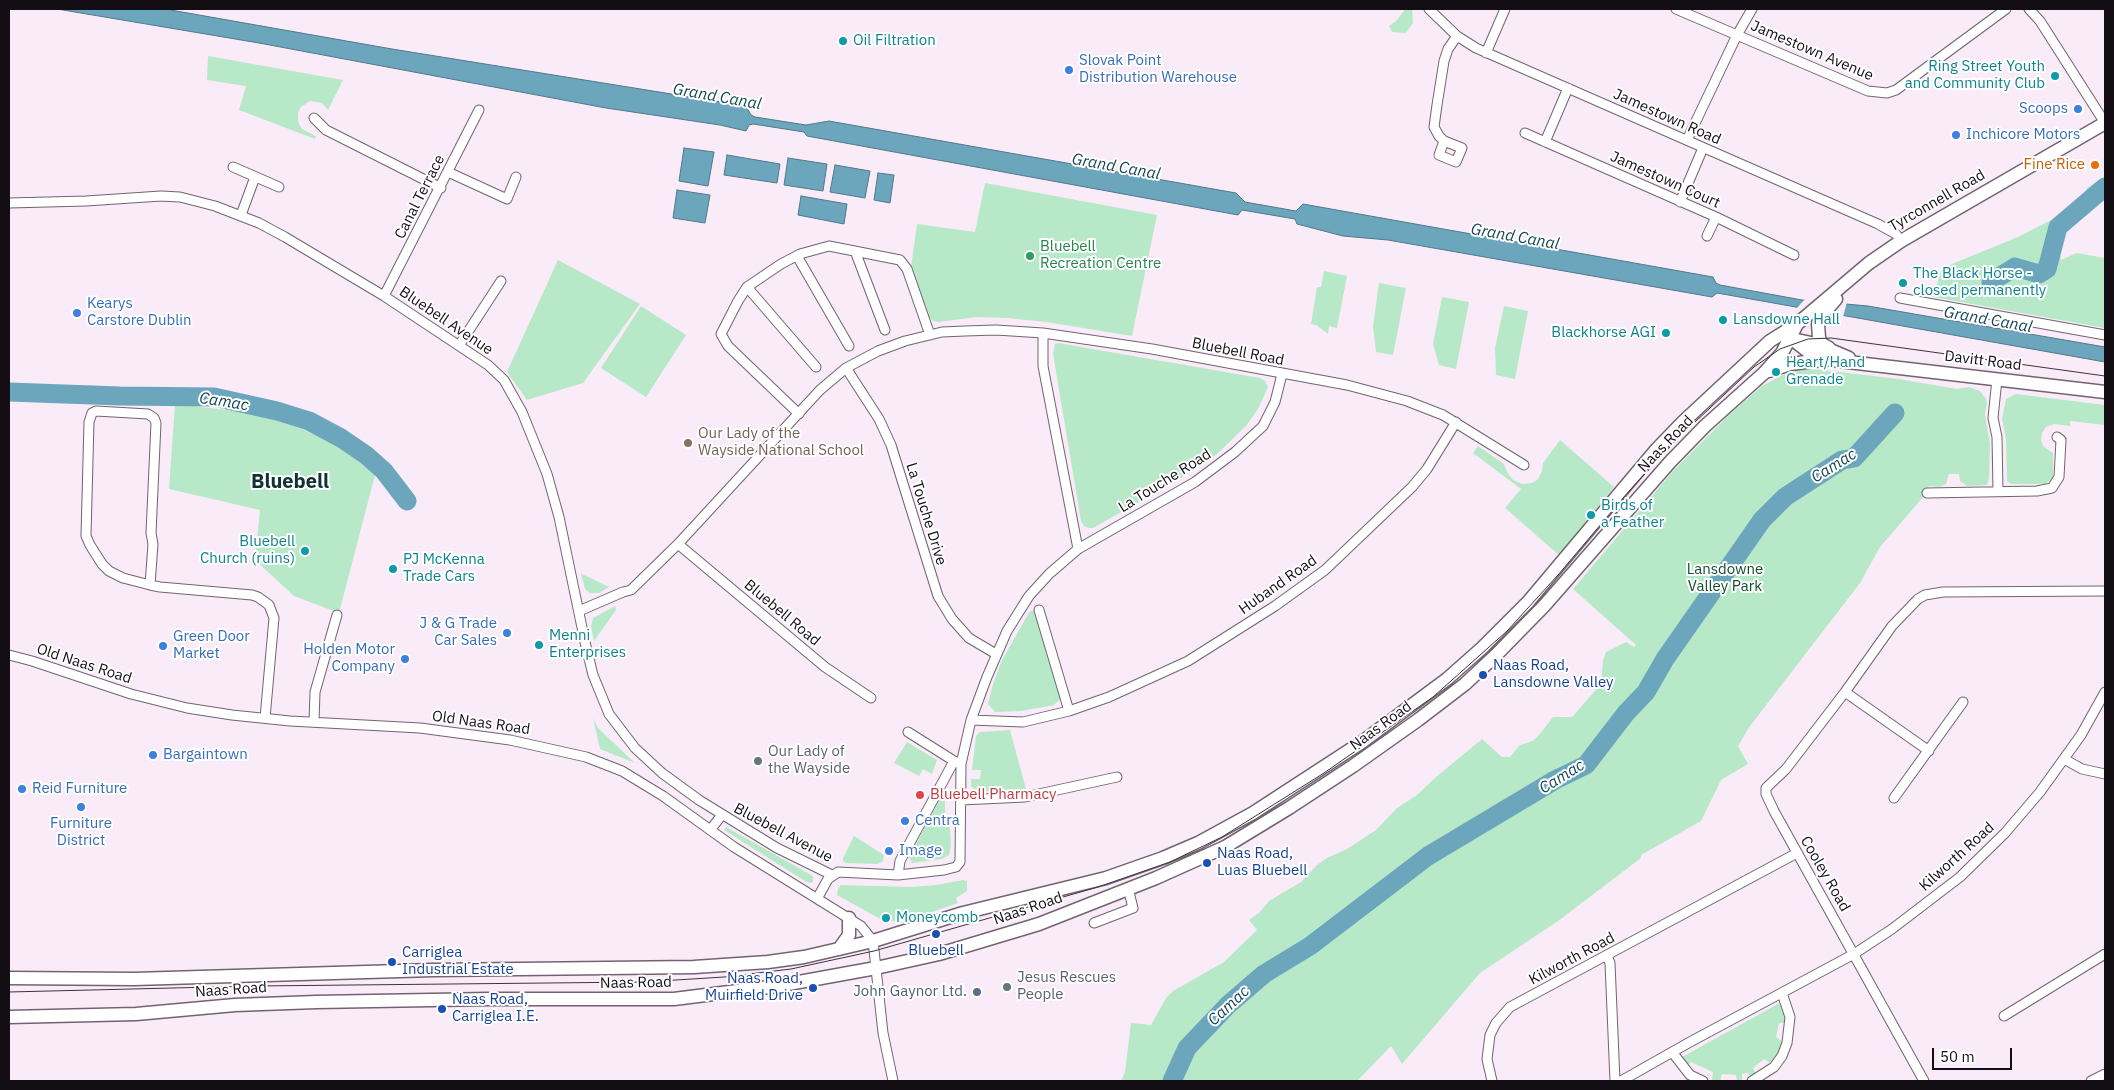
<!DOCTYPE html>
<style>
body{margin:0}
#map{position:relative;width:2114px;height:1090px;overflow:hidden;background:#faebf9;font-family:"IBM Plex Sans",sans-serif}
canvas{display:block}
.frame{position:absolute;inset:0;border:10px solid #130e13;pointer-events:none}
.scale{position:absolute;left:1932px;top:1048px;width:80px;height:22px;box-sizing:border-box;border:2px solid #130e13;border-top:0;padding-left:6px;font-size:15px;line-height:18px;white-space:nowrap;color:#130e13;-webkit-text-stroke:4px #fff;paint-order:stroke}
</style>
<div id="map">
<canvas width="2114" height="1090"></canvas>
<div class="frame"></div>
<div class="scale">50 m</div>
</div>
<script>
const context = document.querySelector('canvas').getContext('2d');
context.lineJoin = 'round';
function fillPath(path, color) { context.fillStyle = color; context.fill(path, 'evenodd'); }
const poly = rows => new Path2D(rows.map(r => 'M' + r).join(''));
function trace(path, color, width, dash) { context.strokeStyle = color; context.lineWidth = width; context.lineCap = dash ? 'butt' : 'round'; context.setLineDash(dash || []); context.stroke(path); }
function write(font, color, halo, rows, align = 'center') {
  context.font = font + ' "IBM Plex Sans",sans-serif'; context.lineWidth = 4; context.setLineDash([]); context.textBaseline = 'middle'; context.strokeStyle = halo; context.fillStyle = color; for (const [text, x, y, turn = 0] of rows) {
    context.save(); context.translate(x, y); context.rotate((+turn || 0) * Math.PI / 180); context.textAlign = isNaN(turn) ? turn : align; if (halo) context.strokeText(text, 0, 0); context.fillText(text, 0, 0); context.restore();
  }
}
fillPath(poly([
 [1405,9,1412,9,1413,23,1406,33,1392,32,1389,26,1397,20],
 [208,56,343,80,328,110,322,103,310,101,301,107,298,112,298,122,302,129,316,136,315,139,239,110,246,86,207,80],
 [2105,176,2105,196,2052,243,2060,250,2061,260,2077,253,2105,258,2105,328,1933,297,1942,268,2018,237,2065,213,2084,199,2087,188],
 [985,183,1157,215,1132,336,1046,322,1008,318,977,317,938,322,933,321,929,317,911,267,917,224,975,232],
 [558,260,640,304,583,383,527,400,507,372],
 [1324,271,1347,276,1337,328,1329,326,1328,334,1316,325,1311,324,1317,287,1321,287],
 [1379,283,1406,288,1393,355,1376,352,1373,326],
 [1442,297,1469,302,1456,369,1439,365,1433,344],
 [641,306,686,335,646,397,601,368],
 [1504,306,1528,311,1515,379,1496,375,1495,348],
 [1058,343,1260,378,1265,381,1268,387,1258,409,1246,426,1216,455,1191,472,1093,528,1088,528,1084,526,1081,521,1053,354,1055,344],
 [1803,369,1823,370,1899,379,1957,389,1969,387,1980,391,1986,399,1987,403,1985,415,1990,444,1989,478,1987,485,1967,486,1960,481,1959,474,1949,474,1946,484,1939,487,1929,486,1924,496,1880,547,1860,583,1750,726,1738,746,1748,764,1721,780,1701,821,1641,855,1641,858,1558,921,1480,973,1402,1064,1391,1046,1357,1081,1121,1081,1125,1072,1131,1023,1151,1025,1166,998,1173,991,1224,962,1257,930,1249,920,1259,913,1269,901,1301,882,1317,865,1327,858,1347,849,1376,830,1397,808,1417,795,1436,777,1482,739,1502,757,1510,757,1520,745,1533,741,1540,734,1553,717,1572,717,1601,684,1603,661,1606,652,1626,642,1634,647,1636,645,1573,589,1674,470,1729,415,1762,386,1786,373],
 [2016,394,2105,405,2105,425,2070,421,2070,426,2054,424,2046,427,2042,433,2041,441,2044,447,2053,453,2053,478,2045,484,2011,484,2007,481,2006,438,2002,419,2006,399],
 [175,404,254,413,302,429,346,450,375,475,339,613,294,596,255,560,260,510,169,489],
 [1560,440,1614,487,1559,555,1505,508,1521,489,1473,453,1478,446,1504,464,1507,472,1513,480,1522,484,1532,483,1538,479,1542,471,1543,463],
 [581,574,582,574,609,587,599,593,590,593,585,589],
 [615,606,616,610,594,641,591,626,593,618],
 [1030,611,1034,611,1060,699,1054,705,1021,711,995,712,988,704,993,684,1002,660],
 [593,718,598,728,635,763,600,749],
 [1010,730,1026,789,977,792,971,786,971,779,980,779,981,770,972,770,976,736,980,732],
 [907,742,937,760,932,774,923,769,919,776,894,763],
 [942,795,945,795,945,819,950,827,951,846,949,855,942,859,912,863,909,857],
 [726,827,813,876,813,882,810,883,805,881,765,856,724,830],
 [854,836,884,855,883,861,878,864,846,863,843,861,843,858],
 [963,880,967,881,967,891,956,898,958,903,903,922,882,920,837,895,838,888,841,885,911,887,936,885],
 [1778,1004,1784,1005,1787,1023,1779,1023,1776,1037,1782,1041,1779,1052,1770,1063,1764,1059,1753,1068,1756,1074,1752,1077,1747,1073,1742,1074,1742,1081,1737,1081,1736,1075,1722,1074,1720,1081,1712,1080,1713,1072,1691,1062,1687,1067,1681,1060,1682,1057]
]), '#b7e9c8');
const water = poly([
 [57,9,165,9,392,49,746,106,751,115,755,117,806,125,829,121,1236,193,1245,202,1296,211,1303,204,1713,277,1716,283,1720,285,1802,300,1868,306,2105,347,2105,362,1717,293,1712,297,1388,240,1343,236,1297,224,1295,219,1242,210,1238,215,807,136,804,132,753,124,749,125,746,131,720,125,606,108,259,43,57,9],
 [684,148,714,152,708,186,679,181,684,148],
 [727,155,780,164,777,183,724,175,727,155],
 [788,158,827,164,823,191,784,185,788,158],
 [835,165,870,171,865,198,830,192,835,165],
 [878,173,894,175,890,203,874,200,878,173],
 [677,190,710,195,705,223,673,218,677,190],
 [801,196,847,204,844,224,798,215,801,196]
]);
fillPath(water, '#6ba6bd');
trace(water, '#51788a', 1);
fillPath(poly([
 [1806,298,1847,302,1843,317,1796,309]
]), '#faebf9');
trace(poly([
 [1991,282,2015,267,2039,274,2047,269,2058,227,2105,187],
 [9,392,120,396,214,397,277,411,309,421,341,438,366,455,384,471,407,501],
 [1172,1081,1187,1048,1228,1005,1264,974,1310,946,1428,856,1555,780,1586,765,1626,713,1646,692,1665,659,1762,520,1785,497,1842,460,1854,458,1895,413]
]), '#6ba6bd', 19);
const minor = poly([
 [1429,9,1457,36,1476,48,1878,224,1896,234,1901,241],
 [1676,9,1868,91,1887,93,1896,90,2006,9],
 [2029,9,2040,21,2105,123],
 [1486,53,1505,9],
 [314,118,326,130,441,188],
 [1525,133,1716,217,1794,255],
 [1687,140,1737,35,1752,9],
 [1444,141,1439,136,1434,127,1437,105,1444,61,1448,49,1457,36],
 [1444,141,1462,148,1456,162,1439,155,1444,141],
 [1545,142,1568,88],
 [233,167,279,187],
 [448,172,507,199,516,177],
 [1680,202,1703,148],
 [9,203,86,201,161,196,180,197,215,206,259,223,285,237,384,296,488,365,504,380,522,412,547,474,559,517,585,642,593,675,609,714,635,748,662,773,699,800,777,848,832,875],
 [241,215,255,177],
 [1707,236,1716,217],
 [855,251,885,330],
 [797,256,849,346],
 [747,287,816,367],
 [384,296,479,110],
 [1900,298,2105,335],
 [460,344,501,281],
 [846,368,879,419,891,445,938,596,952,619,969,638,996,654],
 [1997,379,1993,418,1997,437,1998,491],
 [799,414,728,346,721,334,738,301,747,287,781,264,800,254,829,246,900,260,907,269,930,335],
 [1927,493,2037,491,2052,488,2059,477,2061,440,2057,437],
 [1078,549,1195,482,1235,452,1263,426,1275,402,1282,374],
 [150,585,153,544,151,533,156,423,154,418,148,414,96,411,92,413,89,422,86,536,90,545,102,564,109,571,123,578,150,585,160,587,252,595,258,597,269,605,274,618,265,718],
 [1039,610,1069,711],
 [579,611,623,592,631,590,678,544],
 [9,655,32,661,131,694,187,708,232,715,290,721,420,728,510,740,586,757,622,771,663,796,734,847,861,926,873,941,883,1033,893,1081],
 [1845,692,1929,751],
 [871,698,825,667,678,544,820,390,846,368,878,351,905,341,942,332,965,331,996,330,1043,333,1152,349,1347,385,1407,401,1443,415,1524,465],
 [971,720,1023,722,1069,711,1109,697,1188,661,1275,606,1325,570,1412,487,1427,469,1456,422],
 [314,722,315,692,337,615],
 [908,732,954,761],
 [2064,759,2082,769,2105,774],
 [1894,798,1963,702],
 [961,800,1025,797,1117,777],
 [710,830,722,815],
 [898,875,900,861,954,761,961,764],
 [818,897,828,879,838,872,898,875,944,870,956,867,960,862,961,764,971,720,987,677,1007,631,1029,596,1049,574,1078,549,1043,366,1043,333],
 [1094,923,1133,908,1128,888],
 [1607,956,1610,963,1615,1081],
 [2004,1016,2105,954],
 [1672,1052,1690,1075,1703,1081],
 [1492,1081,1487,1059,1490,1035,1496,1023,1510,1007,1797,853],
 [1621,1081,1690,1042,1854,954,1892,929,1960,877,2005,833,2040,792,2081,735,2105,692],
 [1752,1081,1774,1067,1782,1056,1787,1043,1790,1017,1782,993],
 [1924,1081,1774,811,1766,794,1766,788,1786,769,1845,692,1892,626,1918,599,1925,595,1943,592,2105,591],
 [2091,1081,2105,1074]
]);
const secondary = poly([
 [1791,338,1810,353,1831,360,2105,392],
 [1792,339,1816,344,1849,358],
 [1829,348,1822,344,1819,338,1818,324,1822,315,1836,299],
 [1769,371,1790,364,1822,360],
 [839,949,849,935,849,918],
 [9,978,134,979,433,970,694,967,768,962,804,957,873,941,963,913,1106,878,1163,858,1198,843,1253,813,1362,742,1447,679,1482,648,1528,602,1655,451,1683,422,1770,341,1797,324,1869,263,1901,241,2105,123],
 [9,1017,136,1014,235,1005,316,1002,489,999,674,999,777,986,876,968,939,954,1039,924,1156,878,1225,847,1289,808,1353,766,1418,720,1465,684,1495,656,1544,606,1670,462,1705,426,1764,373,1782,353,1797,324]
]);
trace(minor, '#716470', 11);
trace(secondary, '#716470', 15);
trace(minor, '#fff', 9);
trace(secondary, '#fff', 12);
trace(poly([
 [9,992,255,986,644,982,724,977,791,969,874,951,1098,887,1170,862,1222,837,1324,773,1433,697,1507,631,1558,575,1629,491,1680,436,1754,367,1780,349,1808,339,1831,338,2105,376]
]), '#3b343b', 1);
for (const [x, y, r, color] of [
 [843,41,5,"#0f9aa8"],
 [1069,70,5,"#3f7fe0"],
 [2055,76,5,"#0f9aa8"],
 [2078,109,5,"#3f7fe0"],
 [1956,135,5,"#3f7fe0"],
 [2095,165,5,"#e8710a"],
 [1030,256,5,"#2e9e5b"],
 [1903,283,5,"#0f9aa8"],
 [77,313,5,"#3f7fe0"],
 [1723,320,5,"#0f9aa8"],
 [1666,333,5,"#0f9aa8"],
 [1776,372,5,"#0f9aa8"],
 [688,443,5,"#8d6e63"],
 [1591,515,5,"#0f9aa8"],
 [305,551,5,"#0f9aa8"],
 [393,569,5,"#0f9aa8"],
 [507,633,5,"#3f7fe0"],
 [539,645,5,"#0f9aa8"],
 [163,646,5,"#3f7fe0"],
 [405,659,5,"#3f7fe0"],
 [1483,675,5,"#1a4fb4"],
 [153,755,5,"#3f7fe0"],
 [758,761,5,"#6b7280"],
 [22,789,5,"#3f7fe0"],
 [920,795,5,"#e0444e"],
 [81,807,5,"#3f7fe0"],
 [905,821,5,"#3f7fe0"],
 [889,851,5,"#3f7fe0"],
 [1207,863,5,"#1a4fb4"],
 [886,918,5,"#0f9aa8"],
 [936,934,5,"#1a4fb4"],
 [392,962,5,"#1a4fb4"],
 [1007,987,5,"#6b7280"],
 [813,988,5,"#1a4fb4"],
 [977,992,5,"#5c6f8a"],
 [442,1009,5,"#1a4fb4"]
]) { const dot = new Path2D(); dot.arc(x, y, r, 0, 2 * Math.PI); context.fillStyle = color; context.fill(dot); trace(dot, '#fff', 2); }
write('15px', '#0d838f', '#fff', [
 ["Oil Filtration",853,41],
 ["Ring Street Youth",2045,67,"right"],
 ["and Community Club",2045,84,"right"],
 ["The Black Horse -",1913,274],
 ["closed permanently",1913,291],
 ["Lansdowne Hall",1733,320],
 ["Blackhorse AGI",1656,333,"right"],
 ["Heart/Hand",1786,363],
 ["Grenade",1786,380],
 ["Birds of",1601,506],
 ["a Feather",1601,523],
 ["Bluebell",295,542,"right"],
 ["Church (ruins)",295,559,"right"],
 ["PJ McKenna",403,560],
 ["Trade Cars",403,577],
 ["Menni",549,636],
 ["Enterprises",549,653],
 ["Moneycomb",896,918]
], 'left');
write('15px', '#130e13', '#fff', [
 ["Jamestown Avenue",1812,51,23],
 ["Jamestown Road",1667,117,24],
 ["Jamestown Court",1665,180,24],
 ["Canal Terrace",420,197,-63],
 ["Tyrconnell Road",1937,201,-30],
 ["Bluebell Avenue",446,321,34],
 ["Bluebell Road",1238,352,11],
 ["Davitt Road",1983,361,7],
 ["Naas Road",1666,444,-46],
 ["La Touche Road",1165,481,-32],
 ["La Touche Drive",926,514,73],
 ["Huband Road",1278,585,-35],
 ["Bluebell Road",782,613,40],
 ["Old Naas Road",84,664,18],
 ["Old Naas Road",481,723,8],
 ["Naas Road",1381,726,-36],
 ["Bluebell Avenue",783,833,28],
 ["Kilworth Road",1957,857,-42],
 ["Cooley Road",1825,874,60],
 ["Naas Road",1028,909,-19],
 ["Kilworth Road",1572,959,-28],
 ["Naas Road",636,983,-1],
 ["Naas Road",231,990,-4]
]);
write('15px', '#366cbe', '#fff', [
 ["Slovak Point",1079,61],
 ["Distribution Warehouse",1079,78],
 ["Scoops",2068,109,"right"],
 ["Inchicore Motors",1966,135],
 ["Kearys",87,304],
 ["Carstore Dublin",87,321],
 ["J & G Trade",497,624,"right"],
 ["Car Sales",497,641,"right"],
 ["Green Door",173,637],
 ["Market",173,654],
 ["Holden Motor",395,650,"right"],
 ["Company",395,667,"right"],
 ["Bargaintown",163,755],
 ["Reid Furniture",32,789],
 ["Centra",915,821],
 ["Furniture",81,824,"center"],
 ["District",81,841,"center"],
 ["Image",899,851]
], 'left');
write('15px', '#c56008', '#fff', [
 ["Fine Rice",2085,165]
], 'right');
write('15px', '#27864d', '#fff', [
 ["Bluebell",1040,247],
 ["Recreation Centre",1040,264]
], 'left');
write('15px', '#785e54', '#fff', [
 ["Our Lady of the",698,434],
 ["Wayside National School",698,451]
], 'left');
write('15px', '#104c2d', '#fff', [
 ["Lansdowne",1725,570],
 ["Valley Park",1725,587]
]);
write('15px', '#164399', '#fff', [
 ["Naas Road,",1493,666],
 ["Lansdowne Valley",1493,683],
 ["Naas Road,",1217,854],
 ["Luas Bluebell",1217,871],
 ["Bluebell",936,951,"center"],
 ["Carriglea",402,953],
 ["Industrial Estate",402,970],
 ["Naas Road,",803,979,"right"],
 ["Muirfield Drive",803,996,"right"],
 ["Naas Road,",452,1000],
 ["Carriglea I.E.",452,1017]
], 'left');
write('15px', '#5b616d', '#fff', [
 ["Our Lady of",768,752],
 ["the Wayside",768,769],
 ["Jesus Rescues",1017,978],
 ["People",1017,995]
], 'left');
write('15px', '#be3a42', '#fff', [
 ["Bluebell Pharmacy",930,795]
], 'left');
write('15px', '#4e5e75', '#fff', [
 ["John Gaynor Ltd.",967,992]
], 'right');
write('italic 16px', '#134758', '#fff', [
 ["Grand Canal",717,97,10],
 ["Grand Canal",1116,167,10],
 ["Grand Canal",1515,237,10],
 ["Grand Canal",1988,320,10],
 ["Camac",224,402,9],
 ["Camac",1834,466,-32],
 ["Camac",1562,777,-32],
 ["Camac",1229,1006,-43]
]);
write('bold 20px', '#0f3232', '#fff', [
 ["Bluebell",290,482]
]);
</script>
